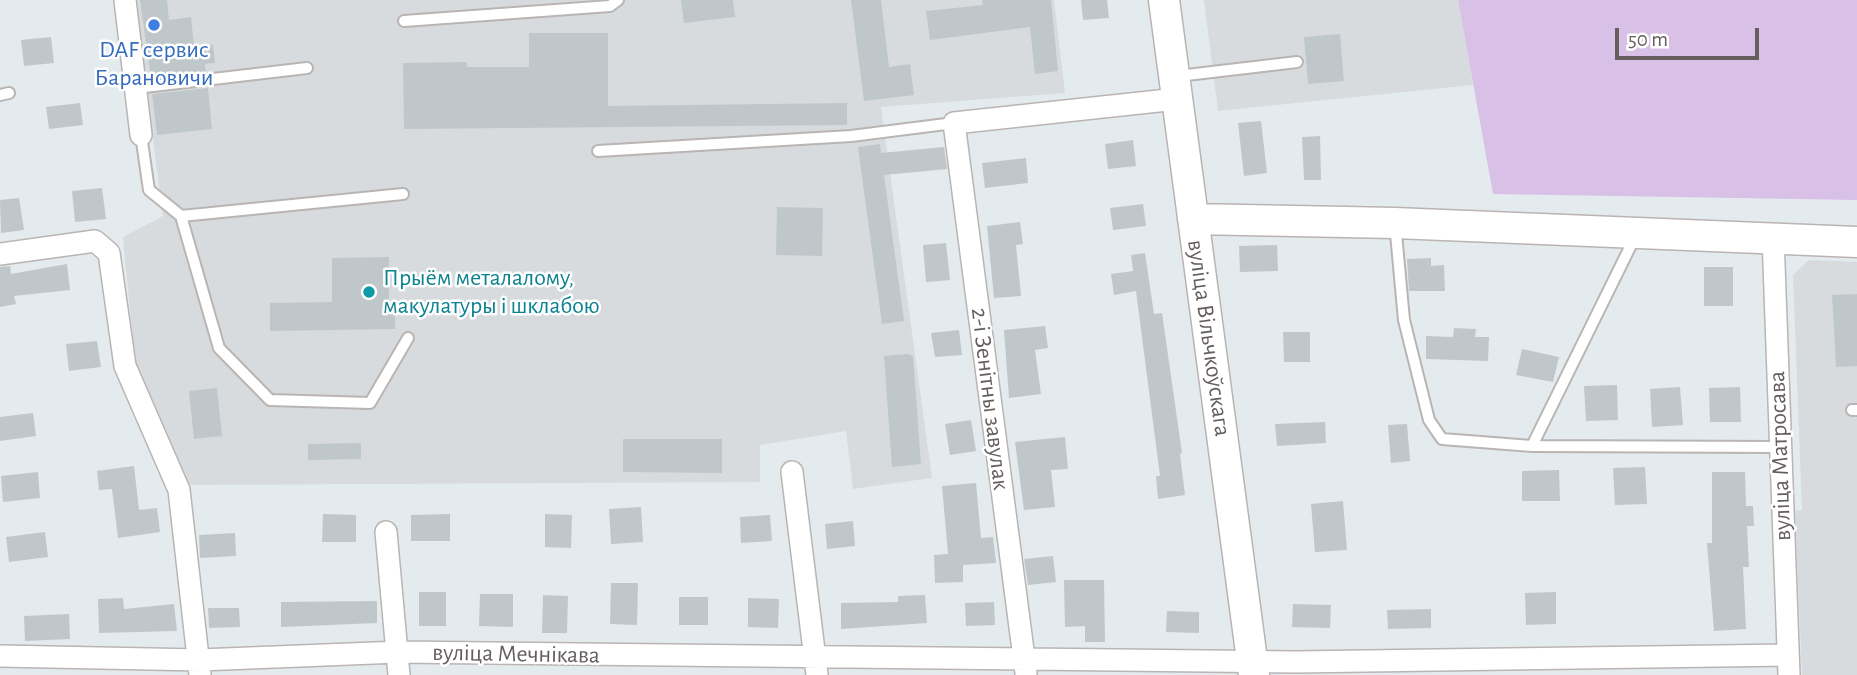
<!DOCTYPE html>
<meta charset="utf-8">
<style>
body{margin:0}
#map{position:relative;width:1857px;height:675px;overflow:hidden;background:#e4ebef;font-family:"Alegreya Sans",sans-serif}
canvas{display:block}
.scale{position:absolute;left:1615px;top:28px;width:144px;height:32px;box-sizing:border-box;border:4px solid #655e5c;border-top:0;padding-left:9px;font-size:21px;line-height:24px;white-space:nowrap;color:#655e5c;-webkit-text-stroke:5px #fff;paint-order:stroke}
</style>
<div id="map">
<canvas width="1857" height="675"></canvas>
<div class="scale">50 m</div>
</div>
<script>
const context = document.querySelector('canvas').getContext('2d');
context.lineJoin = 'round';
function fillPath(path, color) { context.fillStyle = color; context.fill(path, 'evenodd'); }
const poly = rows => new Path2D(rows.map(r => 'M' + r).join(''));
function trace(path, color, width, dash) { context.strokeStyle = color; context.lineWidth = width; context.lineCap = dash ? 'butt' : 'round'; context.setLineDash(dash || []); context.stroke(path); }
function write(font, color, halo, rows, align = 'center') {
  context.font = font + ' "Alegreya Sans",sans-serif'; context.lineWidth = 5; context.setLineDash([]); context.textBaseline = 'middle'; context.strokeStyle = halo; context.fillStyle = color; for (const [text, x, y, turn = 0] of rows) {
    context.save(); context.translate(x, y); context.rotate((+turn || 0) * Math.PI / 180); context.textAlign = isNaN(turn) ? turn : align; if (halo) context.strokeText(text, 0, 0); context.fillText(text, 0, 0); context.restore();
  }
}
fillPath(poly([
 [135,0,1054,0,1065,93,881,107,932,478,853,489,846,431,760,445,760,482,184,485,136,375,123,237,163,216],
 [1204,0,1458,0,1473,85,1218,111],
 [1809,260,1857,262,1857,675,1802,675,1795,511,1802,510,1793,275]
]), '#d7dbde');
fillPath(poly([
 [1458,0,1857,0,1857,200,1493,194]
]), '#d9c0e7');
fillPath(poly([
 [140,0,167,0,169,20,191,17,194,47,213,45,215,63,205,64,206,72,151,78],
 [681,0,733,0,735,17,684,23],
 [851,0,881,0,889,67,910,64,914,95,864,101],
 [982,0,1051,0,1058,71,1035,74,1030,27,930,40,926,11,983,5],
 [1081,0,1107,0,1109,18,1083,20],
 [529,33,608,33,608,106,847,103,847,125,404,129,403,63,467,62,467,67,529,67],
 [1340,34,1344,81,1308,84,1304,37],
 [51,37,54,63,24,66,21,40],
 [208,88,212,129,157,135,152,94],
 [80,103,83,125,49,129,46,107],
 [1261,121,1267,173,1244,176,1238,123],
 [1320,136,1321,180,1304,180,1302,137],
 [1133,140,1136,166,1108,169,1105,144],
 [880,144,881,153,944,147,947,169,884,175,904,321,882,324,858,147],
 [1026,158,1028,183,985,188,982,163],
 [102,188,106,219,75,222,72,191],
 [19,198,24,230,1,233,0,200],
 [1143,204,1146,226,1113,230,1110,208],
 [777,207,823,208,822,256,776,255],
 [1020,222,1023,244,1016,245,1021,296,994,298,987,226],
 [946,243,950,280,926,282,923,245],
 [1277,245,1278,271,1240,272,1239,246],
 [1145,253,1154,314,1162,313,1182,453,1180,454,1185,495,1158,499,1156,476,1160,476,1136,291,1114,295,1111,274,1133,271,1131,255],
 [389,257,389,303,395,302,395,329,270,331,270,303,332,302,332,258],
 [1431,258,1431,266,1444,265,1445,291,1409,291,1407,259],
 [67,264,70,290,14,296,16,304,0,307,0,267,10,266,11,274],
 [1704,267,1733,267,1733,306,1704,306],
 [1857,294,1857,366,1836,367,1832,295],
 [1045,326,1048,348,1035,350,1041,394,1009,398,1004,330],
 [1454,328,1476,329,1475,337,1489,337,1488,361,1426,359,1426,336,1453,337],
 [959,330,962,355,935,357,931,333],
 [1283,332,1310,332,1310,362,1284,362],
 [97,341,101,367,69,371,66,344],
 [1522,349,1559,357,1553,382,1516,375],
 [908,354,913,356,921,464,892,467,884,356],
 [1617,385,1618,420,1586,421,1584,386],
 [1680,387,1683,425,1652,427,1650,389],
 [1740,387,1741,422,1710,422,1709,388],
 [217,388,222,436,194,439,189,391],
 [33,413,36,436,0,441,0,417],
 [971,420,976,451,950,455,945,424],
 [1325,422,1326,443,1277,446,1275,424],
 [1407,424,1410,461,1391,463,1388,425],
 [1065,437,1068,469,1051,470,1055,507,1024,510,1015,442],
 [623,439,722,439,722,473,623,472],
 [361,443,361,459,308,460,308,444],
 [134,466,139,510,157,508,160,532,118,538,112,489,99,490,97,471],
 [1645,467,1647,504,1615,505,1613,468],
 [1559,470,1560,501,1522,501,1522,471],
 [38,472,40,498,3,502,1,476],
 [1712,472,1745,472,1746,506,1753,506,1754,526,1747,526,1749,567,1743,567,1746,629,1714,631,1707,543,1712,543],
 [976,483,981,538,993,537,996,563,963,565,963,582,935,583,934,555,948,554,942,486],
 [1343,501,1347,550,1315,552,1311,504],
 [641,507,643,542,611,544,609,509],
 [323,514,356,515,356,542,322,542],
 [450,514,450,541,411,541,411,515],
 [545,514,572,515,571,548,545,547],
 [770,515,772,541,741,543,740,517],
 [853,521,855,546,827,549,825,524],
 [45,532,48,557,9,562,6,537],
 [235,533,236,556,200,558,199,535],
 [1053,556,1056,582,1028,585,1024,559],
 [1064,580,1104,580,1105,642,1085,642,1085,626,1065,627],
 [611,583,638,583,637,625,610,624],
 [419,592,446,592,446,626,419,626],
 [1556,592,1556,624,1526,625,1525,593],
 [480,594,513,594,513,627,479,626],
 [543,595,568,596,567,633,542,633],
 [925,595,927,623,841,629,841,603,898,602,898,596],
 [679,597,708,597,708,625,679,625],
 [123,598,124,609,174,604,177,631,99,633,98,599],
 [748,598,779,599,778,628,748,627],
 [377,601,377,623,281,627,281,602],
 [994,602,995,625,966,626,965,603],
 [1293,604,1331,605,1330,628,1292,627],
 [208,608,239,608,240,627,209,628],
 [1431,609,1431,628,1388,629,1387,610],
 [1167,611,1199,612,1199,633,1166,632],
 [69,614,70,639,25,641,24,616]
]), '#c0c7ca');
const lane = poly([
 [404,21,610,6,618,0],
 [1178,76,1297,62],
 [136,88,307,68],
 [0,95,9,93],
 [141,135,149,190,181,216,403,194],
 [598,151,851,136,954,123],
 [181,216,219,348,270,400,370,403,408,338],
 [1395,223,1404,320,1429,420,1442,439,1532,446,1779,447],
 [1852,410,1857,410],
 [1532,446,1636,235]
]);
const street = poly([
 [125,0,141,135],
 [1773,237,1789,675],
 [0,254,95,241,109,253,125,366,179,490,200,675],
 [792,472,817,675],
 [386,532,399,675],
 [0,656,200,660,399,652,1296,662,1788,655],
 [1026,673,954,123,1177,99]
]);
const secondary = poly([
 [1164,0,1254,675],
 [1193,219,1395,223,1857,242]
]);
trace(lane, '#bab4b2', 14);
trace(street, '#bab4b2', 24);
trace(secondary, '#bab3b1', 33);
trace(lane, '#fff', 10);
trace(street, '#fff', 21);
trace(secondary, '#fff', 30);
for (const [x, y, r, color] of [
 [154,25,7,"#3f7fe0"],
 [369,292,7,"#0f9aa8"]
]) { const dot = new Path2D(); dot.arc(x, y, r, 0, 2 * Math.PI); context.fillStyle = color; context.fill(dot); trace(dot, '#fff', 2.5); }
write('24px', '#366cbe', '#fff', [
 ["DAF сервис",154,50],
 ["Барановичи",154,78]
]);
write('24px', '#0d838f', '#fff', [
 ["Прыём металалому,",383,278],
 ["макулатуры і шклабою",383,306]
], 'left');
write('24px', '#655e5c', '#fff', [
 ["вуліца Вільчкоўскага",1209,338,82],
 ["2-і Зенітны завулак",990,399,83],
 ["вуліца Матросава",1780,456,-92],
 ["вуліца Мечнікава",516,654,1]
]);
</script>
